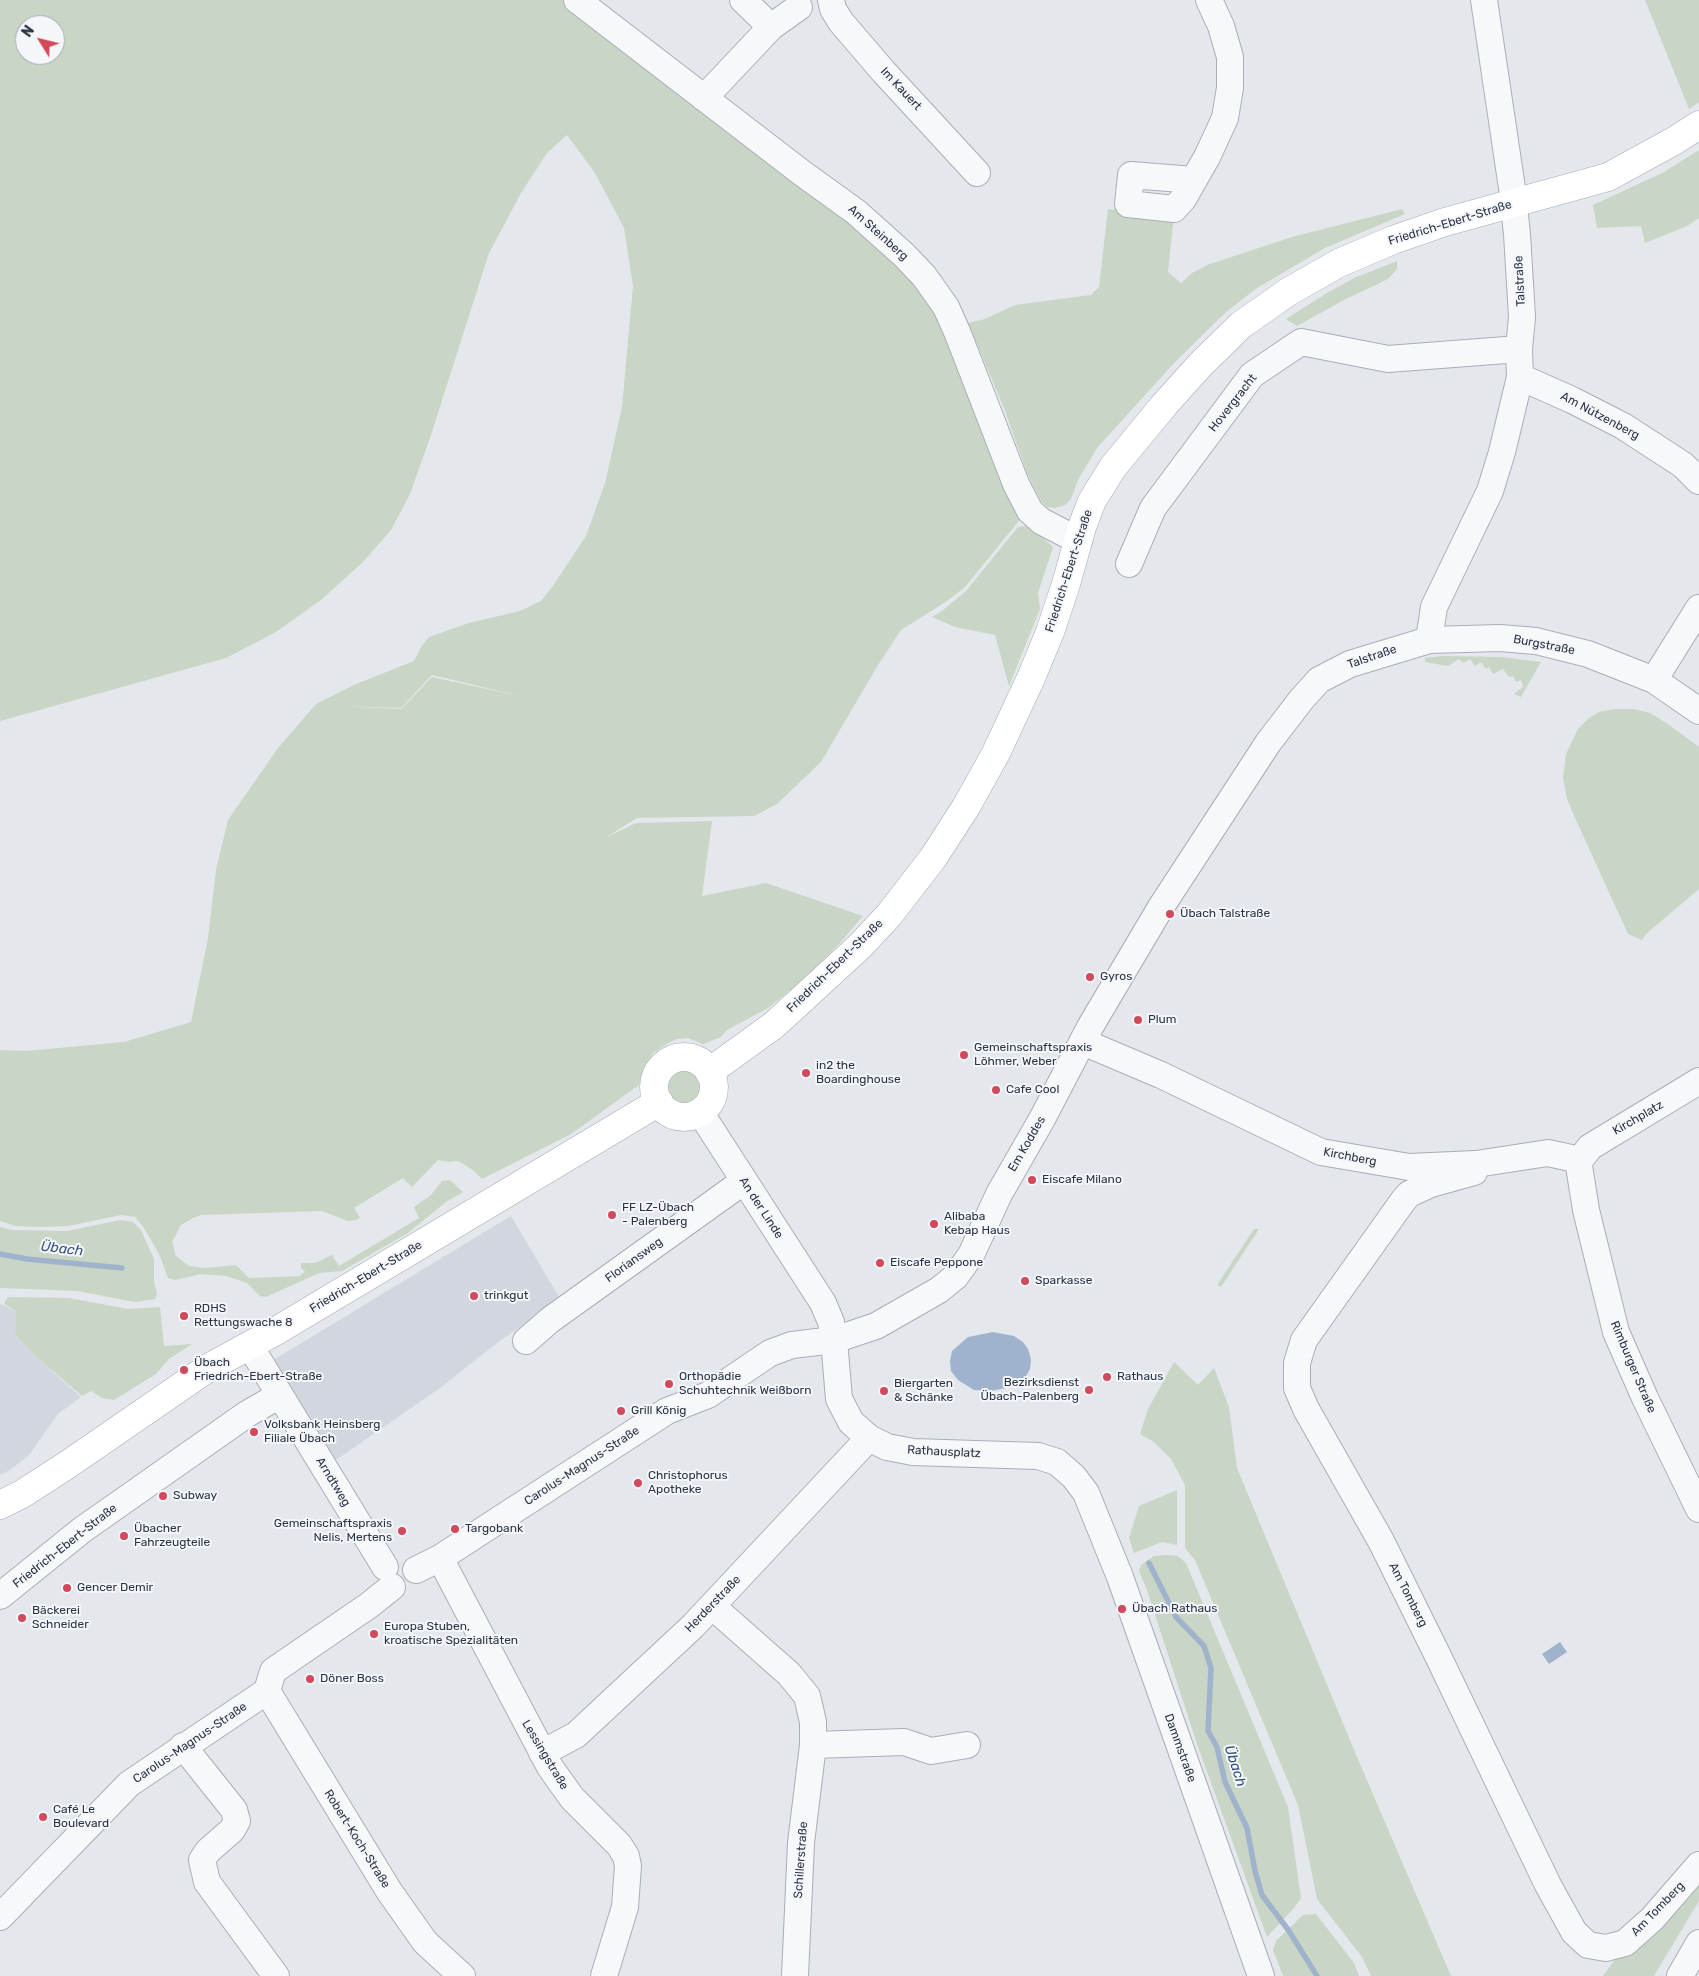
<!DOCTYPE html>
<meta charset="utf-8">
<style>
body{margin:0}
#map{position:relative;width:1699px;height:1976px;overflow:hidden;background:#e4e7ec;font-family:Rubik,sans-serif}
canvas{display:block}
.north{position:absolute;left:15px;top:15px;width:50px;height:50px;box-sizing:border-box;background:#f4f6f9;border:1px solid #a4a8b1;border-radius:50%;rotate:306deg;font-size:14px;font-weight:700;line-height:20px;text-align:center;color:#2b3445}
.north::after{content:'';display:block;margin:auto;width:18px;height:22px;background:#d1495b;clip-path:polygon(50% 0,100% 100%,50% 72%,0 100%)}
</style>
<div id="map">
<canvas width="1699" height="1976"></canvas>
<div class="north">N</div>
</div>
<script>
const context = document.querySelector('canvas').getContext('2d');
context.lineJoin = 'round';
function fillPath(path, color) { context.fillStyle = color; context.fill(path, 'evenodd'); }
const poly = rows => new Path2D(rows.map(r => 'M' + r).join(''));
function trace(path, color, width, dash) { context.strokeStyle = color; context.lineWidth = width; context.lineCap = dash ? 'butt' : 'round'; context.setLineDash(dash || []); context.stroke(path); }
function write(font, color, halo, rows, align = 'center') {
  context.font = font + ' Rubik,sans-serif'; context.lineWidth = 4; context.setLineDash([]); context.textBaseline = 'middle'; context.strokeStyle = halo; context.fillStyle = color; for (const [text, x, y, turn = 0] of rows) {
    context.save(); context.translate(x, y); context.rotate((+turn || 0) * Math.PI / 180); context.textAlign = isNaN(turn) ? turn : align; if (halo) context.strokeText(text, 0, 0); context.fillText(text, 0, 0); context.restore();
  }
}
fillPath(poly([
 [511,1216,559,1297,540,1313,497,1343,440,1388,333,1462,270,1362],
 [0,1304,16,1311,15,1334,33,1354,81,1397,58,1414,29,1455,10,1470,0,1475]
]), '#d2d6de');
fillPath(poly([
 [0,0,571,0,853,219,932,301,1022,517,965,587,947,601,901,630,878,665,821,762,777,804,754,816,637,818,605,838,636,823,712,821,702,896,766,883,863,916,839,944,803,980,768,1008,727,1030,721,1037,703,1044,688,1038,677,1039,668,1043,653,1053,643,1070,639,1085,571,1134,482,1179,473,1170,458,1161,450,1162,438,1160,412,1187,403,1178,354,1208,360,1218,356,1220,348,1221,322,1211,201,1215,193,1218,181,1225,172,1242,176,1256,189,1266,205,1268,236,1265,249,1278,300,1276,305,1271,301,1268,301,1263,315,1263,332,1255,339,1266,419,1218,414,1207,431,1195,442,1181,450,1180,463,1192,446,1202,408,1233,342,1271,319,1273,266,1297,260,1296,247,1283,226,1276,201,1274,175,1280,168,1278,160,1256,144,1228,135,1217,121,1215,68,1226,39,1227,15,1226,0,1221,0,1050,26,1051,124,1042,191,1022,208,938,216,870,228,820,278,748,316,704,354,685,414,661,421,647,429,637,469,623,520,611,541,601,553,586,586,536,605,483,622,407,633,286,624,228,595,173,567,135,547,153,521,193,489,253,430,438,410,494,391,530,363,562,321,600,276,632,226,658,0,721],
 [25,25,55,25,55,55,25,55],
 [432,675,524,697,432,677,401,709,341,706,401,708],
 [1645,0,1699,0,1699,102,1689,109],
 [1699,150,1699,218,1687,226,1645,243,1641,226,1597,228,1593,205,1664,172],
 [1108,209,1174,215,1168,272,1181,283,1192,273,1207,265,1292,237,1402,209,1405,214,1325,248,1257,288,1226,312,1175,362,1097,448,1078,480,1071,499,1065,505,1055,508,1047,507,1041,501,1027,473,1004,408,968,323,985,319,1015,305,1091,295,1099,287],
 [1397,261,1397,269,1388,279,1342,301,1297,326,1286,319,1327,293,1354,278],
 [1024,526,1033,529,1053,547,1038,593,1040,609,1009,686,995,635,955,627,932,617,942,611,966,591,1018,527],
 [1443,656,1501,657,1541,662,1521,697,1514,694,1523,687,1521,680,1516,682,1513,676,1509,677,1503,669,1493,674,1489,667,1486,669,1481,662,1475,666,1470,659,1463,663,1459,659,1448,666,1425,662,1425,658],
 [1615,709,1633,709,1650,713,1668,724,1699,747,1699,889,1646,934,1642,940,1628,934,1576,820,1567,799,1563,779,1566,754,1578,729,1589,718,1599,712],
 '667 1085a19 19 0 1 1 38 0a19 19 0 1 1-38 0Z',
 [121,1220,133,1222,141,1230,154,1259,154,1282,157,1294,155,1299,135,1302,77,1291,0,1288,0,1227,12,1230,67,1231],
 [1254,1229,1259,1229,1221,1287,1217,1285],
 [8,1297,69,1298,128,1309,160,1307,164,1346,192,1344,169,1359,156,1374,114,1400,102,1398,91,1391,82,1396,33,1354,15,1334,16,1311,4,1304],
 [1174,1362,1198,1385,1214,1368,1229,1407,1237,1468,1357,1757,1451,1976,1371,1976,1362,1957,1317,1899,1298,1805,1195,1560,1185,1548,1185,1485,1171,1459,1154,1442,1140,1434,1148,1409],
 [1177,1490,1177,1545,1162,1542,1134,1553,1129,1538,1139,1506],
 [1166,1555,1178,1556,1186,1563,1288,1807,1301,1898,1294,1908,1267,1937,1197,1744,1147,1590,1139,1571,1141,1565,1154,1556],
 [1699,1879,1699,1901,1654,1976,1603,1976,1619,1954],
 [1316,1914,1354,1963,1359,1976,1283,1976,1273,1950,1276,1941,1303,1915]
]), '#c9d6c5');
fillPath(poly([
 [993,1332,1014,1336,1023,1342,1028,1349,1031,1359,1030,1369,1025,1378,1011,1387,991,1391,974,1390,958,1380,951,1371,950,1361,952,1351,968,1337],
 [1560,1642,1567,1652,1549,1664,1542,1654]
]), '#9fb4cc');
trace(poly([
 [0,1254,27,1259,122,1268],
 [1149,1563,1176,1617,1204,1646,1211,1668,1208,1731,1217,1747,1225,1782,1247,1828,1255,1871,1262,1895,1289,1931,1317,1976]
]), '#9fb4cc', 5.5);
const minor = poly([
 [577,0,802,173,856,212,904,255,924,276,946,307,958,334,1016,484,1030,511,1041,521,1079,541],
 [743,0,771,27],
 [831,0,833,9,841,22,883,71,977,173],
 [704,98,771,27,799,7],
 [1194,180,1131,175,1128,204,1174,209,1183,199,1207,157,1225,118,1230,88,1230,57,1221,26,1209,0],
 [1520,377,1572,400,1623,426,1683,465,1699,481],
 [1129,564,1153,508,1252,375,1301,342,1388,359,1519,349],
 [1429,640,1434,607,1490,491,1502,452,1520,377,1519,349,1522,317,1517,234,1512,188,1484,0],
 [1654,680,1699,608],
 [1083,1042,1161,1075,1321,1152,1409,1167,1476,1164,1548,1153,1580,1160],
 [1699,1081,1590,1147,1580,1160,1579,1166,1586,1210,1616,1332,1645,1398,1699,1509],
 [700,1112,823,1303,831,1322,834,1340,839,1399,851,1422,869,1438,887,1447,913,1452,1038,1456,1057,1462,1074,1477,1086,1493,1120,1577,1261,1976],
 [1476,1164,1474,1172,1431,1184,1409,1194,1403,1201,1304,1340,1297,1363,1297,1388,1306,1409,1381,1541,1437,1654,1548,1885,1574,1932,1588,1945,1606,1948,1625,1943,1652,1919,1699,1865],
 [526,1341,550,1320,744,1181],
 [250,1346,385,1567],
 [440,1558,550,1767,572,1798,619,1845,626,1856,628,1866,625,1907,604,1976],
 [416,1570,440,1558,667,1411,708,1395,770,1353,792,1345,834,1340,876,1326,939,1290,955,1277,971,1255,999,1194,1042,1119,1090,1027,1161,907,1268,743,1301,700,1319,680,1350,664,1429,640,1500,638,1536,641,1588,654,1654,680,1699,711],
 [0,1596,82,1530,247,1414,280,1395],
 [712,1606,789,1674,807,1696,813,1722,813,1745,801,1843,795,1976],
 [267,1691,389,1891,425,1942,462,1976],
 [813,1745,904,1742,931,1751,967,1745],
 [183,1746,234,1810,237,1821,232,1830,208,1851,202,1860,207,1882,276,1976],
 [542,1753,576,1735,693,1626,869,1438],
 [0,1917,129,1784,267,1691,273,1671,368,1606,392,1587],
 [1680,1976,1699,1943]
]);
const major = poly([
 '654 1087a30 30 0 1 1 60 0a30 30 0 1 1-60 0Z',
 [709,1072,774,1025,860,946,889,915,933,858,966,807,996,753,1031,678,1050,632,1066,584,1082,527,1092,501,1113,467,1165,404,1201,364,1241,325,1288,292,1339,263,1393,240,1445,222,1608,177,1674,141,1699,125],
 [0,1505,22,1494,67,1465,208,1368,276,1331,659,1102]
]);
trace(minor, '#a9aeb7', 28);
trace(major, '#a3abb8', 29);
trace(minor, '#f7f8fa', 26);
trace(major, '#fff', 28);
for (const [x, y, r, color] of [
 [1170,914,5,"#d1495b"],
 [1090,977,5,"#d1495b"],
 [1138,1020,5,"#d1495b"],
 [964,1055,5,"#d1495b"],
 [806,1073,5,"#d1495b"],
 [996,1090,5,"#d1495b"],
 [1032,1180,5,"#d1495b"],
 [612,1215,5,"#d1495b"],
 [934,1224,5,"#d1495b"],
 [880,1263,5,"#d1495b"],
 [1025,1281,5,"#d1495b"],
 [474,1296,5,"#d1495b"],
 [184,1316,5,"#d1495b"],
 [184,1370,5,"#d1495b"],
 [1107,1377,5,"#d1495b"],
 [669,1384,5,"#d1495b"],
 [1089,1390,5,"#d1495b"],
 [884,1391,5,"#d1495b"],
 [621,1411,5,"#d1495b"],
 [254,1432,5,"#d1495b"],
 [638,1483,5,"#d1495b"],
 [163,1496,5,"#d1495b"],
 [455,1529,5,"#d1495b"],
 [402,1531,5,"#d1495b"],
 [124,1536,5,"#d1495b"],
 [67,1588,5,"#d1495b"],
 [1122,1609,5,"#d1495b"],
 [22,1618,5,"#d1495b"],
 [374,1634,5,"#d1495b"],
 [310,1679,5,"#d1495b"],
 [43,1817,5,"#d1495b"]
]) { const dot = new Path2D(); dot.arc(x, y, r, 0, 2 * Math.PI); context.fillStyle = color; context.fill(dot); trace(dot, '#f4f6f9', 2); }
write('12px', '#2b3445', '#f4f6f9', [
 ["Im Kauert",901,89,47],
 ["Friedrich-Ebert-Straße",1450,223,-17],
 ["Am Steinberg",878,233,42],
 ["Talstraße",1520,281,-93],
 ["Hovergracht",1233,403,-52],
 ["Am Nützenberg",1600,416,28],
 ["Friedrich-Ebert-Straße",1069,571,-72],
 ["Burgstraße",1544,645,11],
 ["Talstraße",1372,657,-19],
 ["Friedrich-Ebert-Straße",835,966,-44],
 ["Kirchplatz",1638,1118,-30],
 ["Em Koddes",1027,1144,-60],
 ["Kirchberg",1350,1157,11],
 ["An der Linde",761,1208,57],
 ["Floriansweg",634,1260,-36],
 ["Friedrich-Ebert-Straße",366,1277,-31],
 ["Rimburger Straße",1633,1367,67],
 ["Rathausplatz",944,1452,3],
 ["Carolus-Magnus-Straße",582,1466,-33],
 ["Arndtweg",333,1482,59],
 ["Friedrich-Ebert-Straße",65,1546,-38],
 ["Am Tomberg",1408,1595,63],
 ["Herderstraße",713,1604,-46],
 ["Carolus-Magnus-Straße",190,1743,-34],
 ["Dammstraße",1180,1748,70],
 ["Lessingstraße",545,1755,59],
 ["Robert-Koch-Straße",357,1839,58],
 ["Schillerstraße",801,1860,-86],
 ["Am Tomberg",1658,1909,-46]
]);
write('12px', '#2b3445', '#f4f6f9', [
 ["Übach Talstraße",1180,914],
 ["Gyros",1100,977],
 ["Plum",1148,1020],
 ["Gemeinschaftspraxis",974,1048],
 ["Löhmer, Weber",974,1062],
 ["in2 the",816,1066],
 ["Boardinghouse",816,1080],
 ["Cafe Cool",1006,1090],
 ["Eiscafe Milano",1042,1180],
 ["FF LZ-Übach",622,1208],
 ["- Palenberg",622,1222],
 ["Alibaba",944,1217],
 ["Kebap Haus",944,1231],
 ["Eiscafe Peppone",890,1263],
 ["Sparkasse",1035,1281],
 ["trinkgut",484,1296],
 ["RDHS",194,1309],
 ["Rettungswache 8",194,1323],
 ["Übach",194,1363],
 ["Friedrich-Ebert-Straße",194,1377],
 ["Orthopädie",679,1377],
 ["Schuhtechnik Weißborn",679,1391],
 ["Rathaus",1117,1377],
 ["Bezirksdienst",1079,1383,"right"],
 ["Übach-Palenberg",1079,1397,"right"],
 ["Biergarten",894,1384],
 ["& Schänke",894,1398],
 ["Grill König",631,1411],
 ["Volksbank Heinsberg",264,1425],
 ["Filiale Übach",264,1439],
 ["Christophorus",648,1476],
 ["Apotheke",648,1490],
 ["Subway",173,1496],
 ["Gemeinschaftspraxis",392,1524,"right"],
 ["Nelis, Mertens",392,1538,"right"],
 ["Übacher",134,1529],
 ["Fahrzeugteile",134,1543],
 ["Targobank",465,1529],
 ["Gencer Demir",77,1588],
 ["Übach Rathaus",1132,1609],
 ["Bäckerei",32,1611],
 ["Schneider",32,1625],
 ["Europa Stuben,",384,1627],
 ["kroatische Spezialitäten",384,1641],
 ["Döner Boss",320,1679],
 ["Café Le",53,1810],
 ["Boulevard",53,1824]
], 'left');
write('italic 14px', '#34527a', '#f4f6f9', [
 ["Übach",62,1249,7],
 ["Übach",1235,1766,72]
]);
</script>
